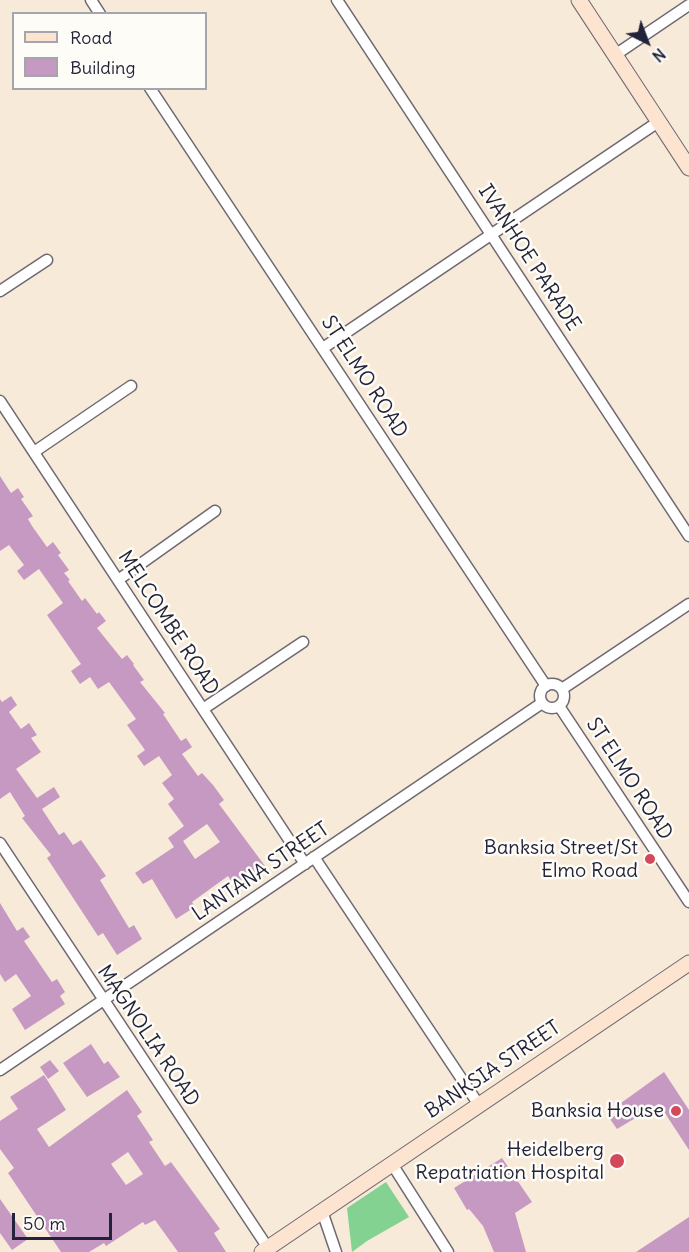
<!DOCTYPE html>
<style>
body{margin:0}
#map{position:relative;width:689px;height:1252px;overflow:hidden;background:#f8ead8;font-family:Delius,sans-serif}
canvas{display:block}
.legend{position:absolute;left:12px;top:12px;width:195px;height:78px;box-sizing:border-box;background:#fdfcf7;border:2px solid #a5a5ac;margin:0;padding:8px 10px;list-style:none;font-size:18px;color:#22223b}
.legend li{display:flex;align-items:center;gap:12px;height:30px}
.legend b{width:30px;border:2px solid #a5a5ac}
.north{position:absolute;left:617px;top:12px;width:60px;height:60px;-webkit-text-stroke:4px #fdfcf7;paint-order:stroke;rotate:138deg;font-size:16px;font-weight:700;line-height:24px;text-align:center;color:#22223b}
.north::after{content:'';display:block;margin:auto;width:21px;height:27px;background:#22223b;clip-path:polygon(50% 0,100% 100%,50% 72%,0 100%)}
.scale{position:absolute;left:12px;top:1213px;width:100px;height:27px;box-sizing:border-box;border:3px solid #22223b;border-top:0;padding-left:8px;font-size:18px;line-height:21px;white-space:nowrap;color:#22223b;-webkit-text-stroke:4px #fdfcf7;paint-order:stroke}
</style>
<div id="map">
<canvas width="689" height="1252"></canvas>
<ul class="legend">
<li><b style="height:8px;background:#fde4d1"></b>Road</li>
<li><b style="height:16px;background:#c699c3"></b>Building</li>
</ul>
<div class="north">N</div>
<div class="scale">50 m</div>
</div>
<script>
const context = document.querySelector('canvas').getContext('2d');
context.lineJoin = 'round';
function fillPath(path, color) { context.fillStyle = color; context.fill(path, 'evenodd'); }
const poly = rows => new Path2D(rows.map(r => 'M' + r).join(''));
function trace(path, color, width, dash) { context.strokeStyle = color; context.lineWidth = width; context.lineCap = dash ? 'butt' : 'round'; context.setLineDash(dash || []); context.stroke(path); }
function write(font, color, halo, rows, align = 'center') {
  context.font = font + ' Delius,sans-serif'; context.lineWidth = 5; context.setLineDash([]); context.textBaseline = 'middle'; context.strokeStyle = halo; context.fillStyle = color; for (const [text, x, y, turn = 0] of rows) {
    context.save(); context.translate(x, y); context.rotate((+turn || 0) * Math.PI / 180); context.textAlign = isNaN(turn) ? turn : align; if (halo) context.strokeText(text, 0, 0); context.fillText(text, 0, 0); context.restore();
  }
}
fillPath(poly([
 [386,1182,409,1217,367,1241,352,1252,347,1208]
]), '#83d291');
fillPath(poly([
 [0,476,11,493,18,488,24,497,21,499,33,516,28,519,32,526,47,547,53,542,61,553,58,555,69,570,64,573,70,580,68,581,82,601,85,598,97,614,99,612,106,621,97,628,122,659,127,655,134,664,133,665,144,680,140,682,165,713,163,714,181,741,186,738,192,747,182,754,198,776,202,773,213,785,224,800,219,804,265,866,234,885,228,876,192,902,195,907,176,919,152,879,143,884,135,873,174,847,168,838,184,826,168,804,174,799,162,783,172,775,159,756,144,766,137,756,145,750,127,725,136,719,109,682,98,689,90,677,80,684,71,671,81,664,47,615,63,603,39,569,24,580,17,571,24,565,9,545,0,551],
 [207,824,220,842,195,859,183,841],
 [11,696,17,705,9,712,21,729,29,723,37,735,31,738,41,752,16,769,37,798,54,787,60,797,42,809,59,835,64,832,73,845,81,840,106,876,100,880,129,928,134,925,142,939,117,955,103,933,98,936,47,858,51,855,22,818,25,816,10,792,0,799,0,699,2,702],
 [0,903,17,931,23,927,30,937,24,941,52,982,57,979,65,992,60,996,65,1004,25,1030,12,1009,31,996,16,974,5,982,0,974],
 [91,1044,104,1064,108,1061,120,1077,87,1097,63,1063],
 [50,1060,59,1071,48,1079,40,1067],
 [664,1072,689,1110,689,1150,659,1104,617,1129,610,1119,625,1109,621,1103],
 [44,1075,66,1110,37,1129,49,1147,127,1090,142,1112,137,1116,153,1140,149,1142,165,1166,171,1162,220,1229,214,1233,226,1252,178,1252,155,1220,145,1225,143,1222,106,1246,104,1243,89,1252,61,1252,8,1173,14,1168,0,1149,0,1121,18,1109,10,1097],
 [128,1152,143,1174,126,1185,111,1164],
 [502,1158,532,1202,515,1213,526,1252,494,1252,483,1226,469,1209,467,1210,454,1188],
 [0,1199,28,1239,12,1250,0,1233],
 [689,1217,689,1252,636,1252]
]), '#c699c3');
const street = poly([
 [91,0,100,14],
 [337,0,689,536],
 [615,55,689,5],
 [150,88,546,686],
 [0,291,47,260],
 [323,348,658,122],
 [0,401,305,864],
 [34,452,131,386],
 [118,580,215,511],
 '540 696a12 12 0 1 1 24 0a12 12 0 1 1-24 0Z',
 [562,689,689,604],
 [559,706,689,902],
 [203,709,303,642],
 [0,843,268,1248],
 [314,857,479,1105],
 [0,1070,542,703],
 [392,1164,448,1252],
 [322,1211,336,1252]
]);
const secondary = poly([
 [579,0,689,168],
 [262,1252,689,963]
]);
trace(street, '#6d6872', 13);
trace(secondary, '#6d6872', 17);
trace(street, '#fff', 10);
trace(secondary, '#fde4d1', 15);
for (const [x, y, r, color] of [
 [650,859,6,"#d1495b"],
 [676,1111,6,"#d1495b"],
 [617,1161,8,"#d1495b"]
]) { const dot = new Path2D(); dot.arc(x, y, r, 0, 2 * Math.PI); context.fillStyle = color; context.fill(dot); trace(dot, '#fdfcf7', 2); }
write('20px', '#22223b', '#fdfcf7', [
 ["IVANHOE PARADE",529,258,57],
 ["ST ELMO ROAD",364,377,57],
 ["MELCOMBE ROAD",168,623,57],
 ["ST ELMO ROAD",629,779,57],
 ["LANTANA STREET",261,872,-34],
 ["MAGNOLIA ROAD",148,1036,56],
 ["BANKSIA STREET",493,1070,-34]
]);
write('20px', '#22223b', '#fdfcf7', [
 ["Banksia Street/St",638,848],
 ["Elmo Road",638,871],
 ["Banksia House",664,1111],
 ["Heidelberg",604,1150],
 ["Repatriation Hospital",604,1173]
], 'right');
</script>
